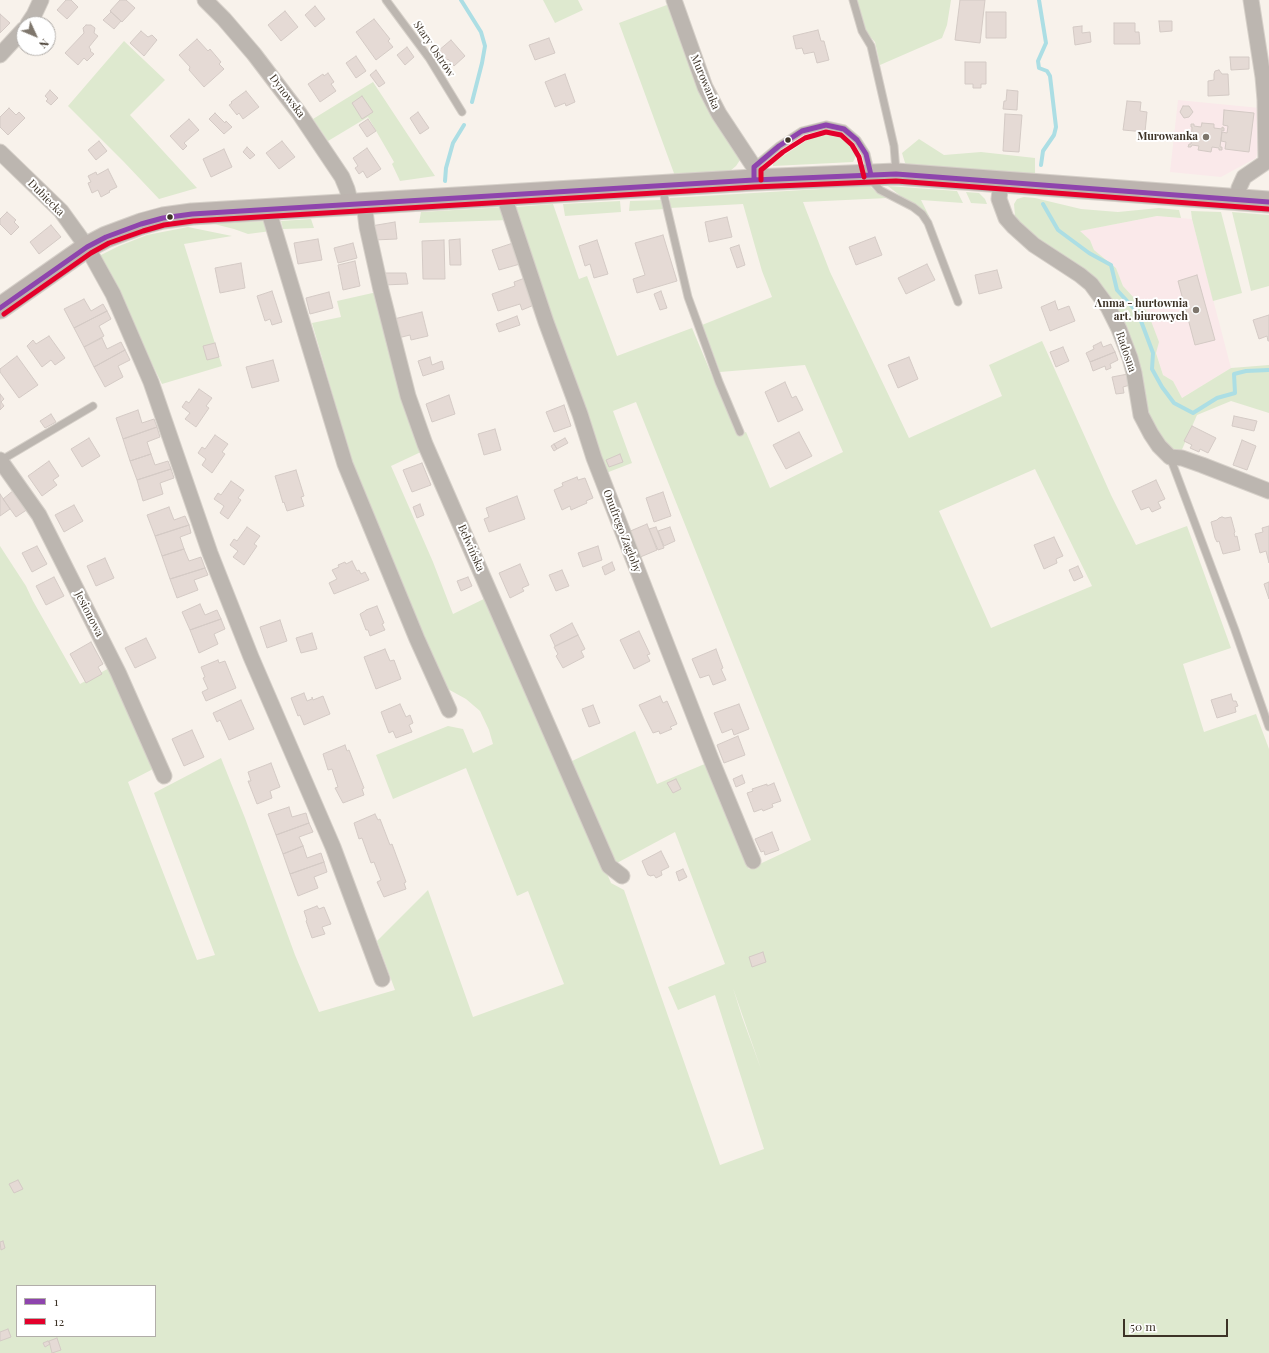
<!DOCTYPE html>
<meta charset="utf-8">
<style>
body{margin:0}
#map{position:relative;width:1269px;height:1353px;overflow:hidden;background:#f8f2eb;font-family:"Playfair Display",serif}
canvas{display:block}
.legend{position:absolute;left:16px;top:1285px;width:140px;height:52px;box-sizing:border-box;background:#fff;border:1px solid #b1ada9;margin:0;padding:5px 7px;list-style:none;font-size:12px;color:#3d3327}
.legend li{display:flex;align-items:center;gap:8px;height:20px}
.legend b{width:20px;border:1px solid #b1ada9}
.north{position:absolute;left:16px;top:16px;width:40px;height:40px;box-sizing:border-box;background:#fff;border:1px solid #b1ada9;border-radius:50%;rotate:134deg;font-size:11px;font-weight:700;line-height:16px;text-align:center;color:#3d3327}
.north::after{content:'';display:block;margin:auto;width:14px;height:18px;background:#7e766c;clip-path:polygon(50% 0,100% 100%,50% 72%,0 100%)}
.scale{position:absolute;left:1123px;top:1319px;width:105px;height:18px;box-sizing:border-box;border:2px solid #3d3327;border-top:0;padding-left:5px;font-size:12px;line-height:14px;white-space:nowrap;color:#3d3327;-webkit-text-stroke:3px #fff;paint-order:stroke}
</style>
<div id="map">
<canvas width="1269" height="1353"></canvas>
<ul class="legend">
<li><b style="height:5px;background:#8e44ad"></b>1</li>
<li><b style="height:5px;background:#e4002b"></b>12</li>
</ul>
<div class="north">N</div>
<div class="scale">50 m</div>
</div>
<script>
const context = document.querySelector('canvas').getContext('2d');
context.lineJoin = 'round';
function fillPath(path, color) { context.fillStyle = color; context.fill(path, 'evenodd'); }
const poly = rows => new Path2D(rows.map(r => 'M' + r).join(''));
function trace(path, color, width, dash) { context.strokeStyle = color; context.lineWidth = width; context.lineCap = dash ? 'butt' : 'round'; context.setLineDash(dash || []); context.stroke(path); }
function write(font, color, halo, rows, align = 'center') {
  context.font = font + ' "Playfair Display",serif'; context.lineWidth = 4; context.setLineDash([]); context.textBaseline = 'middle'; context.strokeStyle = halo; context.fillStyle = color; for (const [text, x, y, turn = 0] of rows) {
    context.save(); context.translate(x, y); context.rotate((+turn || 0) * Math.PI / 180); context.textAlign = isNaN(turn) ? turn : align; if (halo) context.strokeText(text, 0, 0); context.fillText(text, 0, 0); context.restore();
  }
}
fillPath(poly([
 [1178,100,1260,108,1259,146,1256,158,1221,177,1170,172],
 [1157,216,1192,219,1231,368,1182,398,1173,381,1163,375,1156,352,1148,313,1123,286,1116,268,1094,250,1090,240,1079,231]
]), '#fae9ea');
fillPath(poly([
 [543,0,578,0,583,10,555,23],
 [855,0,951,0,947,25,942,38,880,65,875,42,865,31],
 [672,3,740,160,736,166,730,171,719,174,675,176,619,23],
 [124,41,165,80,130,115,197,188,159,199,124,162,68,106],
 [373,82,435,176,400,181,392,164,394,162,368,117,328,141,313,119],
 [827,133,845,136,851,142,855,149,856,156,853,162,773,166,773,163,777,160,807,140],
 [919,139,944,155,981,152,1035,158,1035,175,906,166,902,153],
 [870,186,876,192,888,198,803,202,830,272,909,438,1002,396,989,365,1042,341,1111,495,1136,545,1187,526,1231,648,1183,664,1204,732,1256,714,1269,749,1269,1353,0,1353,0,546,26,586,33,601,80,684,111,667,155,768,128,782,197,960,215,955,154,793,221,758,245,818,295,955,319,1012,395,990,377,941,428,890,473,1017,564,984,528,891,517,896,466,768,393,799,376,755,448,726,463,729,473,753,493,744,489,730,480,711,466,699,446,688,353,466,312,323,341,317,337,301,377,292,423,451,391,466,433,562,453,614,488,597,611,883,624,890,720,1165,764,1149,715,995,678,1010,668,987,725,964,675,832,615,864,570,762,635,731,657,784,707,763,749,869,811,840,636,402,613,411,632,463,606,473,517,220,516,207,553,204,579,279,587,276,617,356,692,328,737,435,746,432,770,488,843,452,805,365,720,372,702,325,772,297,762,271,743,204,670,208,670,198],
 [1035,469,1092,586,991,628,939,511],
 [733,988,761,1069,742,1017],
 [17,1286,155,1286,155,1336,17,1336],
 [888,186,957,191,963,203,921,200,930,218,916,205,903,198],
 [966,192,979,193,985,199,987,204,971,203],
 [1024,197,1035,198,1081,209,1118,212,1159,208,1179,210,1181,218,1157,216,1080,231,1090,240,1094,250,1116,268,1123,286,1148,313,1159,342,1156,353,1163,375,1173,381,1182,398,1231,368,1269,365,1269,413,1231,401,1197,415,1180,454,1169,448,1145,416,1126,330,1040,241,1023,227,1015,216,1014,204,1017,199],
 [661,200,665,209,629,211,630,201],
 [620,201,621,212,565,216,563,204],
 [506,207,509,220,419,223,421,212],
 [1191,211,1221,212,1242,293,1213,301,1192,219],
 [1232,212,1269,215,1269,286,1251,291],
 [311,219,314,228,283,229,281,221],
 [269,221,271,231,248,234,234,229,210,223],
 [188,227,232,236,184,244,222,366,162,384,108,276,101,257,101,255,119,246,147,235]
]), '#dee9cf');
trace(poly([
 [461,0,481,32,485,46,482,63,472,102],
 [1039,0,1046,43,1038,61,1039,68,1047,71,1050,76,1056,127,1054,135,1043,151,1041,165],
 [445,181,446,168,453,143,464,125],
 [1043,204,1058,230,1089,253,1111,265,1117,290,1138,313,1153,353,1152,369,1162,387,1174,403,1193,413,1217,398,1235,393,1234,374,1246,371,1269,370]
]), '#acdee4', 4);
const building = poly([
 [66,0,71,0,78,7,67,19,57,10,66,0],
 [120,0,126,0,135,8,122,22,110,11,120,0],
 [960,0,985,0,980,43,955,40,960,0],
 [315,6,325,19,315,27,305,15,315,6],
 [285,11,298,27,281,41,268,25,285,11],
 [111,12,121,21,114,29,103,20,111,12],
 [986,12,1006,12,1006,38,986,38,986,12],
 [0,14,10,23,0,33,0,14],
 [374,19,390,39,388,41,393,47,376,60,356,32,374,19],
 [1159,21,1172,21,1172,31,1160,32,1159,21],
 [1114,23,1135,23,1135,32,1139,32,1140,44,1114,44,1114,23],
 [86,25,91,25,95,28,94,33,98,36,89,47,91,50,90,51,94,54,87,61,84,58,78,65,65,53,84,33,83,28,86,25],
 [1082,26,1082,33,1090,32,1091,42,1075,45,1073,27,1082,26],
 [818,30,821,41,824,41,829,60,817,63,814,52,804,54,802,48,796,49,793,36,818,30],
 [141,31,148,37,152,35,157,40,144,56,130,43,141,31],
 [549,38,555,53,535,60,529,45,549,38],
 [197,39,208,51,210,49,221,62,219,64,224,69,204,87,189,70,190,67,179,55,197,39],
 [451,40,465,56,454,66,448,59,446,61,438,51,451,40],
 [407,47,414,57,405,65,397,55,407,47],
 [356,56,366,71,356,78,346,63,356,56],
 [1230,57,1249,57,1249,69,1231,70,1230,57],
 [965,62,986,62,986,84,981,84,981,88,973,88,973,84,965,84,965,62],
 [376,70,385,83,379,87,370,75,376,70],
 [1219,70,1222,74,1228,74,1229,95,1208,96,1208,81,1214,80,1214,74,1215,71,1219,70],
 [328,73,334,82,331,84,336,91,320,102,308,84,323,74,324,76,328,73],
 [565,74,575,102,566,106,565,103,555,107,545,82,565,74],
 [50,90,58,98,51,105,46,101,48,99,45,96,50,90],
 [1007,90,1018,91,1017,110,1003,109,1004,101,1006,101,1007,90],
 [246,91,259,107,243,119,239,113,237,115,229,105,232,103,231,102,246,91],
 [362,96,373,112,362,119,352,103,362,96],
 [1127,101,1141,102,1140,111,1147,112,1145,132,1123,130,1127,101],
 [1183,106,1189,106,1193,112,1189,117,1184,118,1180,112,1183,106],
 [9,108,16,115,19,112,25,118,8,135,0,127,0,117,9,108],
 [1224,110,1254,113,1249,152,1225,149,1226,142,1221,141,1222,132,1227,133,1228,126,1223,125,1224,110],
 [418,112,429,128,420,134,410,118,418,112],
 [215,113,225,123,226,121,232,127,224,134,209,119,215,113],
 [1005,114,1022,115,1019,152,1003,151,1005,114],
 [189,119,199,130,184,143,187,146,183,150,170,136,189,119],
 [368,119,376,131,367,137,359,125,368,119],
 [1202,123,1214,124,1214,128,1222,129,1222,127,1224,128,1224,131,1222,130,1220,147,1222,147,1222,150,1219,150,1219,148,1212,147,1211,152,1198,150,1199,146,1192,145,1191,147,1188,147,1189,144,1191,144,1192,127,1191,127,1191,124,1194,124,1194,126,1201,127,1202,123],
 [99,141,107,151,96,160,88,150,99,141],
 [282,141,295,157,279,169,266,153,282,141],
 [247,147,255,155,250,159,243,152,247,147],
 [367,148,381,169,367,178,363,171,359,174,355,168,358,166,353,158,367,148],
 [224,149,232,167,211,177,203,159,224,149],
 [108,169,117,187,109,191,110,192,101,197,98,190,92,193,88,183,91,182,88,176,96,172,97,175,108,169],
 [7,212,16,220,14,222,19,227,11,235,0,224,0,219,7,212],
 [727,217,732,237,709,242,705,222,727,217],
 [395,222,397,239,374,240,371,226,395,222],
 [51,225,61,237,39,254,30,242,51,225],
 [663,235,677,281,637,293,633,279,645,275,635,243,663,235],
 [875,237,882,255,856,265,849,247,875,237],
 [318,239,322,260,298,264,294,243,318,239],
 [460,239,461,265,450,265,449,240,460,239],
 [444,240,445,279,423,279,422,241,444,240],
 [597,240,608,274,594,278,590,264,585,266,579,246,597,240],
 [353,243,357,258,338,263,334,248,353,243],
 [513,243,520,264,499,270,492,250,513,243],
 [739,245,745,265,737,268,730,248,739,245],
 [355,261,360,286,343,290,338,265,355,261],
 [241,263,245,288,220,293,215,268,241,263],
 [927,264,935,280,906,294,898,278,927,264],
 [997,270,1002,288,979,294,975,275,997,270],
 [380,273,406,273,408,284,383,285,380,273],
 [1197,275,1215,340,1195,345,1178,281,1197,275],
 [525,278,534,305,522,310,520,304,498,311,492,294,515,286,514,282,525,278],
 [272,291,282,322,272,325,270,319,265,321,257,296,272,291],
 [661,291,667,308,660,310,654,294,661,291],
 [329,292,333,308,310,314,306,298,329,292],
 [84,299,91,311,103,304,107,311,74,328,64,309,84,299],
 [1055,301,1058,310,1069,306,1075,321,1050,331,1041,307,1055,301],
 [107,311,111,319,99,326,104,336,84,347,74,328,107,311],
 [422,312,428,336,411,340,410,335,398,338,394,319,422,312],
 [1269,315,1269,341,1268,341,1267,336,1259,339,1253,320,1269,315],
 [517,316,520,325,499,332,496,324,517,316],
 [49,336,65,358,55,365,51,360,42,367,27,346,33,340,36,344,49,336],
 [102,338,107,349,121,342,125,350,94,367,84,347,102,338],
 [1101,342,1103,347,1111,344,1115,352,1090,362,1086,353,1094,349,1093,346,1101,342],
 [215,343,219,357,207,360,203,346,215,343],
 [1063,347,1069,361,1056,367,1050,352,1063,347],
 [125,350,130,360,118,366,123,377,105,387,94,367,125,350],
 [1115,352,1118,360,1110,364,1111,368,1106,370,1105,366,1093,371,1090,362,1115,352],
 [17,356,38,385,19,398,0,372,0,369,17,356],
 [430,357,432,365,442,361,444,369,423,376,418,361,430,357],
 [909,357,918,379,898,388,888,365,909,357],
 [273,360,279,381,252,388,246,367,273,360],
 [1128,374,1130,385,1123,387,1124,393,1116,394,1112,377,1128,374],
 [785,382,792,398,796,396,803,410,778,422,765,392,785,382],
 [199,389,212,398,206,406,209,408,196,427,185,419,190,413,182,407,186,401,189,403,199,389],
 [0,394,4,399,1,402,4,406,0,410,0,394],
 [449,395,455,414,432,422,426,404,449,395],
 [564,405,571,426,554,432,546,412,564,405],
 [138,410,142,423,154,419,157,427,123,439,116,418,138,410],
 [51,414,56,422,45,428,40,421,51,414],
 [1234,416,1257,421,1254,431,1232,426,1234,416],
 [1192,426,1216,438,1208,453,1200,449,1199,452,1190,448,1192,445,1184,441,1192,426],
 [157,427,160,437,147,442,151,454,130,461,123,439,157,427],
 [495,429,501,450,484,455,478,434,495,429],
 [799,432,812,456,786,469,773,445,799,432],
 [215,435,228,444,222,452,225,454,212,473,202,465,206,459,198,453,202,447,205,449,215,435],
 [89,438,100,456,82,467,71,449,89,438],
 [565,438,568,443,557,449,554,444,565,438],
 [1242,440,1256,446,1247,470,1233,465,1242,440],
 [554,444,557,449,554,451,551,446,554,444],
 [151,454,155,465,168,461,171,469,137,480,130,461,151,454],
 [620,454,623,462,609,467,606,460,620,454],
 [49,461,59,476,53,480,57,485,42,496,28,476,49,461],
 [422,463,431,485,412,492,403,470,422,463],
 [171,469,174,478,160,483,163,494,143,501,137,480,171,469],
 [296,470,304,496,301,497,304,506,287,511,284,502,283,503,275,476,296,470],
 [577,477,578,480,585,478,593,498,586,501,587,503,571,510,570,506,562,510,554,490,563,486,562,483,577,477],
 [1156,480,1165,499,1158,502,1161,508,1152,512,1149,507,1141,510,1132,491,1156,480],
 [231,481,244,490,238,498,241,500,228,519,220,513,224,506,214,499,218,493,221,495,231,481],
 [14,490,28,509,16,517,3,499,14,490],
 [663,492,671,516,654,522,646,498,663,492],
 [0,494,10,509,0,516,0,494],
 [517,496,525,519,489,532,484,519,489,517,486,508,517,496],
 [420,504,424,515,417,518,413,507,420,504],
 [74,505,83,521,64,532,55,515,74,505],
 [169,507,174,520,185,516,189,525,155,536,147,515,169,507],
 [1222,517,1225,518,1231,517,1235,532,1234,533,1235,537,1237,536,1240,550,1223,554,1219,541,1217,542,1215,538,1211,522,1217,520,1219,518,1222,517],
 [647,524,657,550,638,558,628,532,647,524],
 [189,525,191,533,180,537,184,549,162,556,155,536,189,525],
 [1269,526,1269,563,1266,551,1260,553,1255,534,1263,532,1262,528,1269,526],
 [247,527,260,536,254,544,257,546,244,565,233,557,238,551,230,545,234,539,237,541,247,527],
 [656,527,664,548,658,550,649,529,656,527],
 [670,527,675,541,664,546,658,531,670,527],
 [1054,537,1063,556,1056,559,1057,563,1044,569,1034,545,1054,537],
 [37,546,47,564,32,572,22,553,37,546],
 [598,546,602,560,583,567,578,553,598,546],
 [184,549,189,561,201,557,205,568,170,579,162,556,184,549],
 [105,558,114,578,96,586,87,566,105,558],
 [352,561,357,571,359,570,361,574,365,572,369,580,334,594,329,583,337,579,332,570,339,567,338,565,345,562,346,564,352,561],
 [612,562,615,570,605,575,602,567,612,562],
 [520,564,529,585,522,588,524,591,510,598,499,573,520,564],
 [1078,566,1083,577,1074,581,1069,570,1078,566],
 [205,568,208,575,194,580,198,590,177,598,170,579,205,568],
 [562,570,569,586,556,591,549,575,562,570],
 [54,577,64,596,46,605,36,586,54,577],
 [468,577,472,586,461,591,457,581,468,577],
 [1269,582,1269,599,1264,584,1269,582],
 [200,604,205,615,217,610,221,619,190,630,182,612,200,604],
 [377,606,384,623,382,624,385,630,370,636,368,630,366,630,360,614,365,611,366,610,377,606],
 [221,619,225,629,214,634,218,644,199,653,190,630,221,619],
 [280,620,287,641,267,648,260,627,280,620],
 [572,623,578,635,555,646,550,635,572,623],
 [639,631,650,654,647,655,650,661,634,669,620,640,639,631],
 [312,633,317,649,301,653,296,638,312,633],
 [578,635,585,649,581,651,584,657,563,668,556,656,558,654,554,647,578,635],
 [146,638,156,658,135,668,125,648,146,638],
 [91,642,103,664,98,667,102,674,86,683,70,654,91,642],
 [385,649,390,661,394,660,401,679,376,689,364,657,385,649],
 [716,649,723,668,721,669,726,680,713,685,709,675,700,678,692,659,716,649],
 [218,660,219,663,225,661,236,688,206,701,202,692,208,689,203,678,205,677,201,667,218,660],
 [304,693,307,701,312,699,312,697,313,700,323,696,330,714,304,725,300,715,298,716,291,698,304,693],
 [1231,694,1233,701,1236,701,1238,706,1235,707,1236,712,1217,718,1211,700,1231,694],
 [660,696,663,703,667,701,677,724,670,727,672,729,660,734,659,731,653,733,639,705,660,696],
 [241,700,254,729,229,740,220,720,217,722,213,713,241,700],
 [400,704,406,717,410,715,413,723,409,725,412,732,396,738,393,731,389,733,381,712,400,704],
 [739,704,749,729,734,735,732,729,722,733,714,713,739,704],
 [593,705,600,723,589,727,582,709,593,705],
 [192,730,204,757,184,766,172,739,192,730],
 [738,736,745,755,724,763,717,745,738,736],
 [345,745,347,751,349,750,364,788,362,789,364,795,343,803,335,788,338,787,332,769,328,770,323,754,345,745],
 [271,763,280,787,270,791,272,798,257,804,248,781,251,781,248,772,271,763],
 [742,775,745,783,736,787,733,779,742,775],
 [676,779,681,789,673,793,667,783,676,779],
 [774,783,781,801,772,804,773,807,763,811,762,809,754,812,747,793,753,791,752,789,767,784,767,786,774,783],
 [289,807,292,817,306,813,309,823,276,835,268,814,289,807],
 [375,814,378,820,380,819,390,845,392,844,406,882,404,883,406,889,384,897,377,882,381,880,374,862,371,863,362,838,359,839,354,823,375,814],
 [309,823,313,832,299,837,303,846,283,854,276,835,309,823],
 [772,832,779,850,765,855,764,851,761,852,755,839,772,832],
 [303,846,307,858,321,853,324,862,290,874,283,854,303,846],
 [661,851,669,867,661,871,662,875,656,878,654,875,650,876,649,875,648,875,642,861,661,851],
 [324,862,327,872,314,877,318,888,298,896,290,874,324,862],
 [683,869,687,877,679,881,676,872,683,869],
 [317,906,319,909,324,907,331,924,322,927,325,934,312,938,306,921,307,920,304,911,317,906],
 [763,952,766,962,752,967,749,957,763,952],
 [18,1180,23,1189,14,1193,9,1184,18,1180],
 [3,1241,5,1248,1,1250,0,1242,3,1241],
 [8,1329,11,1337,0,1341,0,1332,8,1329],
 [57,1338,61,1350,52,1353,49,1341,57,1338],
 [48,1341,50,1344,45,1347,43,1343,48,1341]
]);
fillPath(building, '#e5dad5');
trace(building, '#d4cac5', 1);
const lane = poly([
 [386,0,429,58,462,112],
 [853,0,862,31,871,46,894,146,896,171],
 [754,167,779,146,802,131,826,125,844,129,857,140,866,154,871,175,874,183,880,190,913,207,922,214,928,223,958,302],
 [662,187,688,297,719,382,740,432],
 [1170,457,1235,630,1269,727],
 [0,461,93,406]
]);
const street = poly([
 [205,0,224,19,254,54,299,113,342,177,347,189,351,204],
 [674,0,705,87,719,114,754,167,754,180],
 [28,24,34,15,41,0],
 [0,55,24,29],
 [0,152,61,211,87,247,113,294,151,382,210,553,251,657,333,847,382,979],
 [1001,182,999,199,1006,218,1014,227,1034,245,1080,275,1091,284,1108,307,1119,329,1130,358,1134,373,1141,415,1151,434,1159,446,1170,457,1182,458,1202,465,1269,491],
 [504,196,546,322,580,414,594,458,711,759,753,861],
 [1237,200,1239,188,1244,177,1266,162,1265,100,1263,77,1251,0],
 [364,203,367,227,381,290,408,396,425,444,609,866,622,876],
 [268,209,345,464,417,639,449,710],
 [0,460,39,515,118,672,164,776]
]);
const secondary = poly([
 [0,308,87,247,106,237,141,224,163,218,192,214,754,180,896,174,1269,202]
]);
trace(lane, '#d6d0c9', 9);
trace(street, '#d6d0c9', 17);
trace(secondary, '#d6d0c9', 23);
trace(lane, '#bcb6b0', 7);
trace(street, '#bcb6b0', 15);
trace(secondary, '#bcb4af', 21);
trace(poly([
 [754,180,754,167,779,146,802,131,826,125,844,129,857,140,866,154,871,175],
 [0,308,87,247,106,237,141,224,163,218,192,214,754,180,896,174,1269,202]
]), '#8e44ad', 5);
trace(poly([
 [761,180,761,170,783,152,805,138,826,132,841,135,852,145,859,157,864,177],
 [4,314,91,253,109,243,143,231,164,225,193,221,754,187,896,181,1268,209]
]), '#e4002b', 5);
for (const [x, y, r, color] of [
 [1206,137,4,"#7e766c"],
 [788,140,3.5,"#3d3327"],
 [170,217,3.5,"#3d3327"],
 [1196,310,4,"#7e766c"]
]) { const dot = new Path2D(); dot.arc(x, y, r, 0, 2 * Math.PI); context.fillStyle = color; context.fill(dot); trace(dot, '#fff', 1.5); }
write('11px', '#3d3327', '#fff', [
 ["Stary Ostrów",434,49,56],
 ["Murowanka",705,82,67],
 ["Dynowska",287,96,53],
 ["Dubiecka",46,198,45],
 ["Radosna",1126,352,71],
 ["Onufrego Zagłoby",622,531,69],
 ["Bełwińska",471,548,66],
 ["Jesionowa",89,614,63]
]);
write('bold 11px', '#3d3327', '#fff', [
 ["Murowanka",1198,137],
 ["Anma - hurtownia",1188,304],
 ["art. biurowych",1188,317]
], 'right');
</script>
